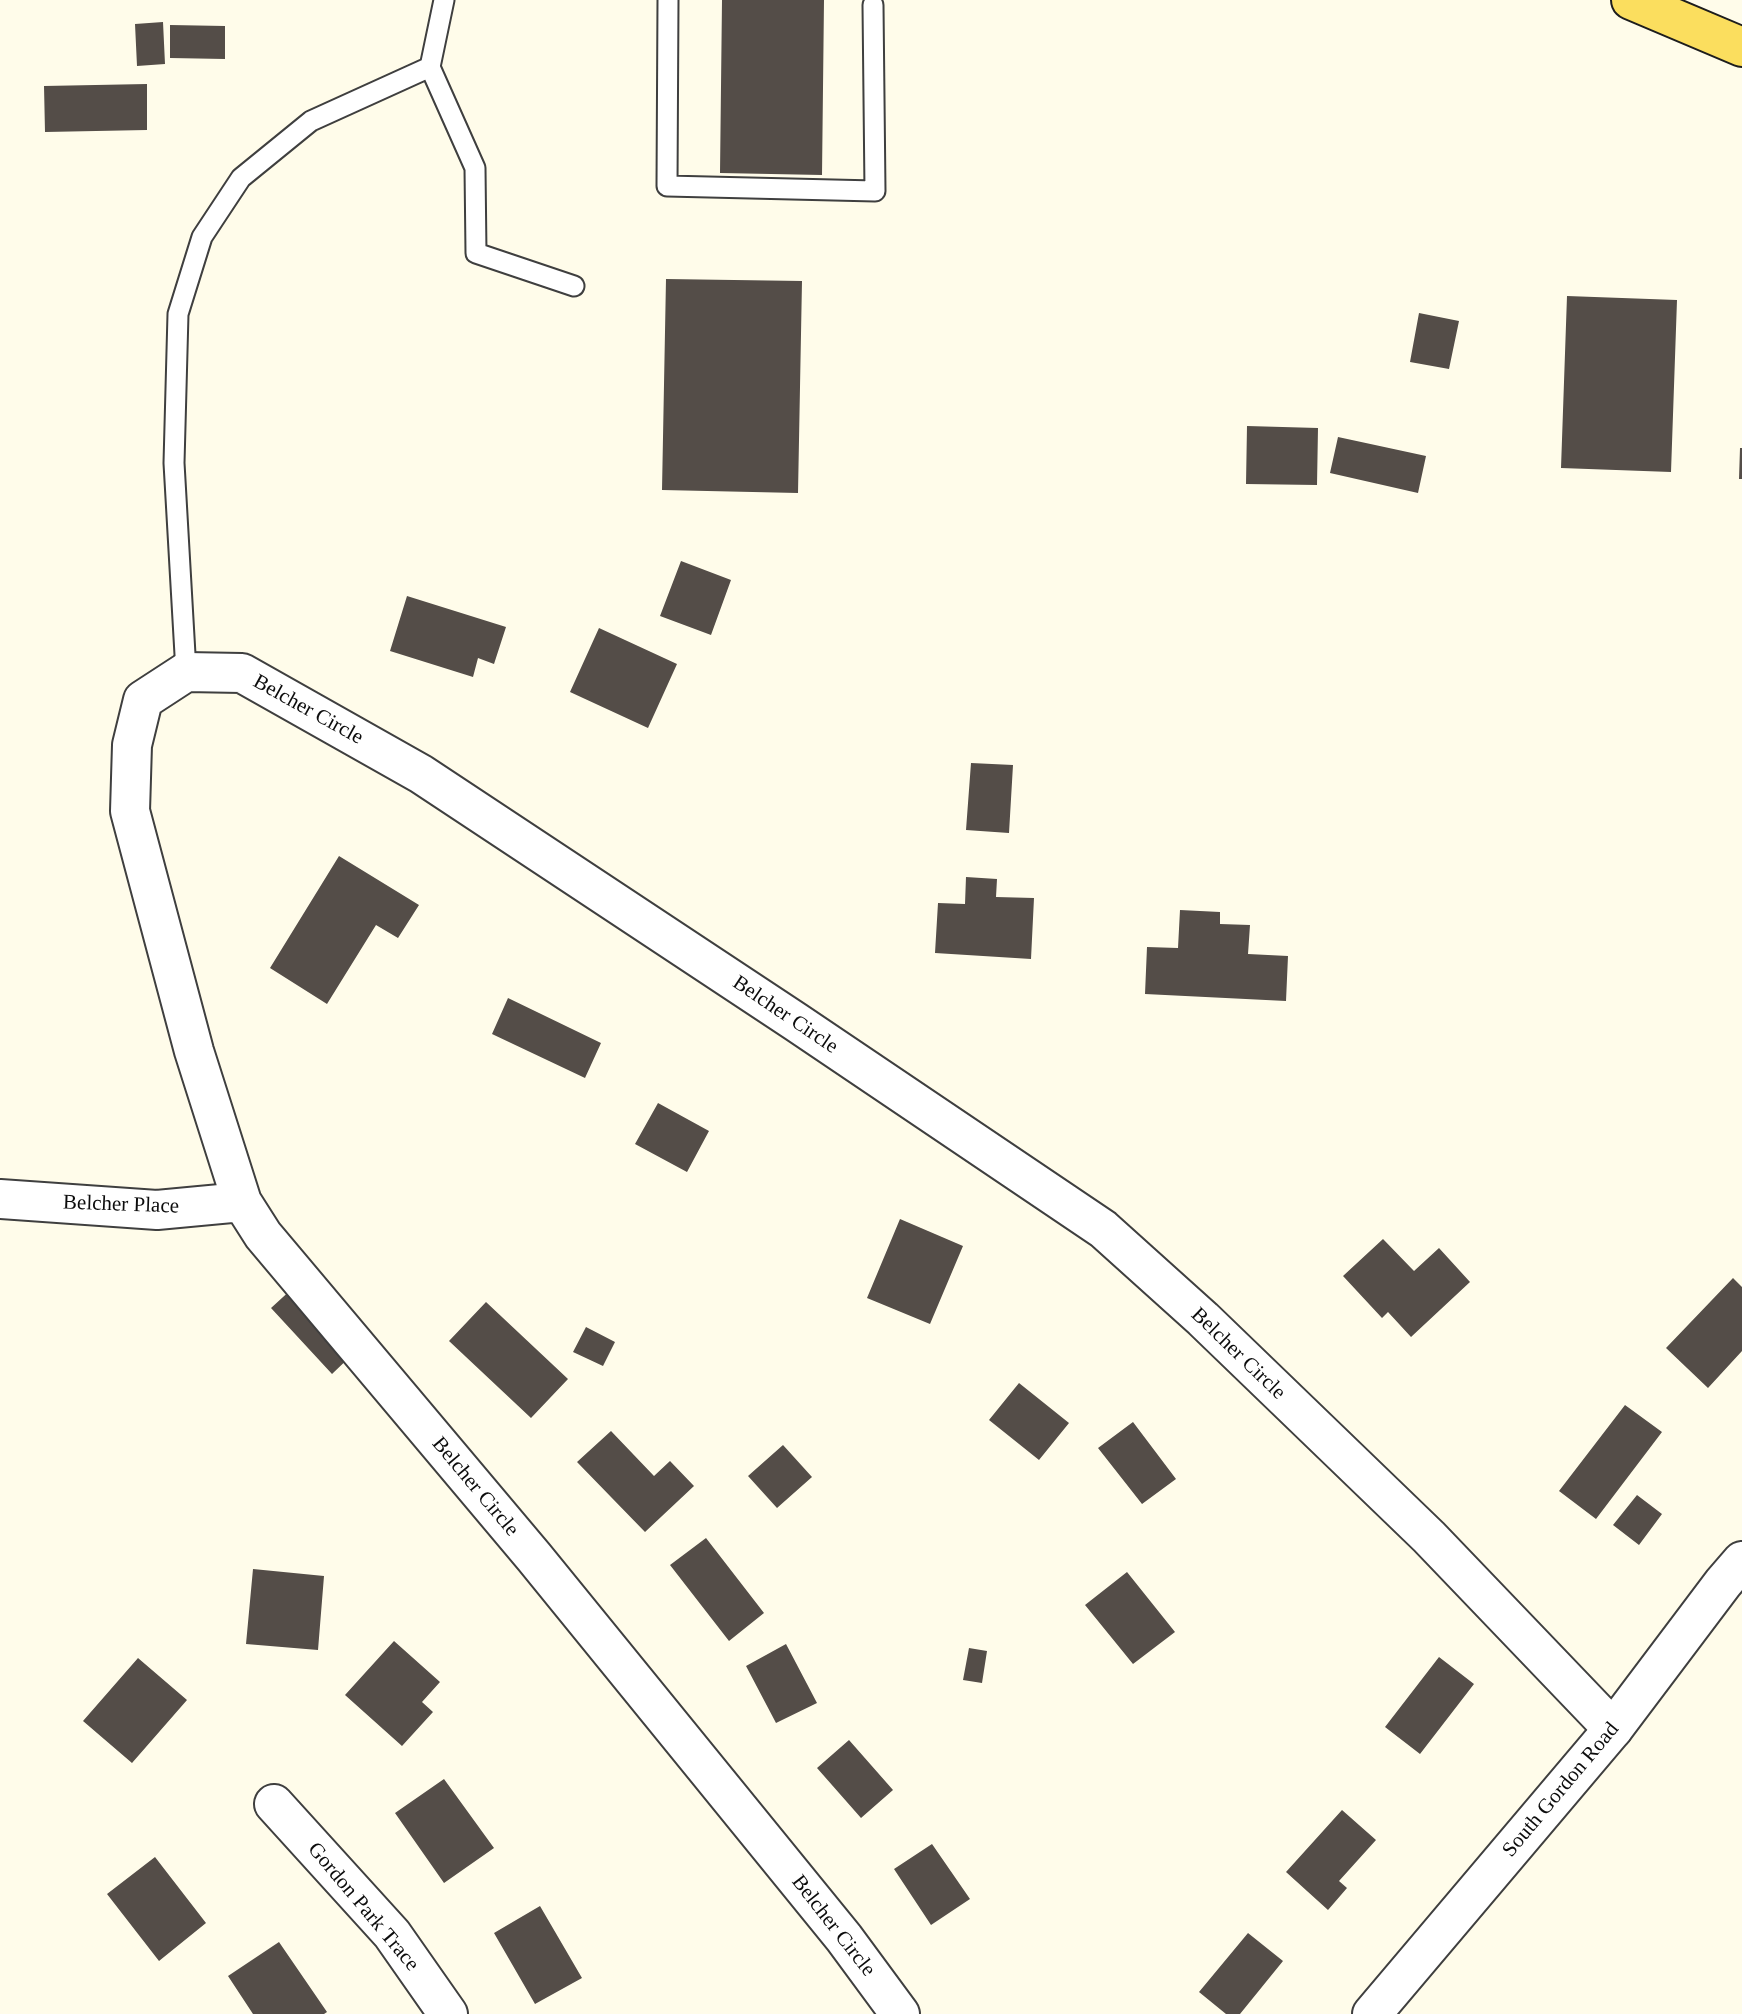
<!DOCTYPE html>
<style>
body{margin:0}
canvas{display:block;background:#fffcea}
</style>
<canvas width="1742" height="2014"></canvas>
<script>
const context = document.querySelector('canvas').getContext('2d');
context.lineJoin = 'round';
function fillPath(path, color) { context.fillStyle = color; context.fill(path, 'evenodd'); }
const poly = rows => new Path2D(rows.map(r => 'M' + r).join(''));
function trace(path, color, width, dash) { context.strokeStyle = color; context.lineWidth = width; context.lineCap = dash ? 'butt' : 'round'; context.setLineDash(dash || []); context.stroke(path); }
function write(font, color, halo, rows, align = 'center') {
  context.font = font + ' Georgia,serif'; context.lineWidth = 7; context.setLineDash([]); context.textBaseline = 'middle'; context.strokeStyle = halo; context.fillStyle = color; for (const [text, x, y, turn = 0] of rows) {
    context.save(); context.translate(x, y); context.rotate((+turn || 0) * Math.PI / 180); context.textAlign = isNaN(turn) ? turn : align; if (halo) context.strokeText(text, 0, 0); context.fillText(text, 0, 0); context.restore();
  }
}
fillPath(poly([
 [722,0,824,0,822,175,720,173],
 [163,22,165,64,137,66,135,24],
 [170,25,225,26,225,59,170,58],
 [147,84,147,130,45,132,44,86],
 [666,279,802,281,798,493,662,490],
 [1567,296,1677,300,1671,472,1561,468],
 [1419,313,1459,321,1449,369,1410,362],
 [1247,426,1318,428,1317,485,1246,484],
 [1338,437,1426,456,1418,493,1330,473],
 [1740,448,1742,448,1742,479,1739,479],
 [681,561,731,580,711,635,660,616],
 [407,596,506,627,494,664,478,658,473,677,390,651],
 [599,628,677,664,648,728,570,692],
 [971,763,1013,765,1009,833,966,830],
 [339,856,419,905,398,938,376,925,327,1004,270,968],
 [966,877,997,879,996,897,1034,898,1031,959,935,953,938,903,965,904],
 [1180,910,1220,912,1220,924,1250,925,1248,954,1288,956,1286,1001,1145,994,1147,947,1178,948],
 [508,998,601,1043,585,1078,492,1034],
 [658,1103,709,1131,687,1172,635,1144],
 [900,1219,963,1246,930,1324,867,1298],
 [1383,1239,1414,1271,1439,1248,1470,1282,1411,1337,1388,1312,1382,1318,1343,1276],
 [1733,1278,1742,1287,1742,1351,1708,1388,1666,1348],
 [294,1287,355,1352,332,1374,271,1308],
 [486,1302,568,1379,531,1418,449,1341],
 [586,1327,615,1342,603,1366,573,1352],
 [1019,1383,1069,1423,1039,1460,989,1420],
 [1625,1405,1662,1432,1596,1519,1559,1491],
 [1133,1422,1176,1479,1142,1504,1098,1448],
 [611,1431,654,1476,670,1461,694,1486,645,1532,577,1462],
 [783,1445,812,1477,777,1508,748,1476],
 [1637,1495,1662,1514,1639,1545,1613,1525],
 [706,1538,764,1613,729,1641,670,1565],
 [253,1569,324,1576,318,1650,246,1644],
 [1127,1572,1175,1632,1133,1664,1085,1605],
 [394,1641,440,1682,422,1702,433,1712,402,1746,345,1695],
 [786,1644,817,1703,776,1723,746,1666],
 [969,1648,987,1651,982,1683,963,1680],
 [1439,1657,1474,1684,1420,1754,1385,1727],
 [138,1658,187,1700,132,1763,83,1721],
 [849,1740,893,1790,861,1818,817,1768],
 [444,1779,494,1848,444,1883,395,1813],
 [1342,1810,1376,1840,1339,1881,1347,1888,1328,1910,1286,1872],
 [932,1844,970,1899,931,1925,894,1869],
 [155,1857,206,1923,159,1961,107,1894],
 [540,1906,582,1978,535,2004,494,1933],
 [1248,1933,1283,1961,1240,2014,1226,2014,1199,1992],
 [279,1942,327,2012,324,2014,253,2014,228,1976]
]), '#544d48');
const service = poly([
 [444,0,430,67,475,168,476,253,574,286],
 [668,0,667,186,875,191,873,5],
 [186,672,174,463,178,314,202,237,241,178,311,121,430,67]
]);
const minor = poly([
 [0,1199,157,1210,242,1202],
 [274,1804,392,1934,448,2014],
 [900,2014,844,1938,534,1557,263,1235,242,1202,194,1051,130,811,132,745,143,700,186,672,242,673,421,774,796,1022,1103,1229,1203,1319,1429,1537,1613,1729]
]);
const tertiary = poly([
 [1372,2014,1613,1729,1723,1583,1742,1561]
]);
const primary = poly([
 [1631,0,1742,47]
]);
trace(service, '#3f3f3f', 23);
trace(minor, '#3f3f3f', 42);
trace(tertiary, '#3f3f3f', 42);
trace(primary, '#1d1d1d', 42);
trace(service, '#fff', 19);
trace(minor, '#fff', 38);
trace(tertiary, '#fff', 38);
trace(primary, '#fbde5e', 38);
write('21px', '#0c0c0c', '#fff', [
 ["Belcher Circle",308,710,29],
 ["Belcher Circle",785,1015,34],
 ["Belcher Place",121,1205,2],
 ["Belcher Circle",1238,1354,44],
 ["Belcher Circle",475,1487,50],
 ["South Gordon Road",1561,1790,-50],
 ["Gordon Park Trace",363,1907,50],
 ["Belcher Circle",833,1926,52]
]);
</script>
